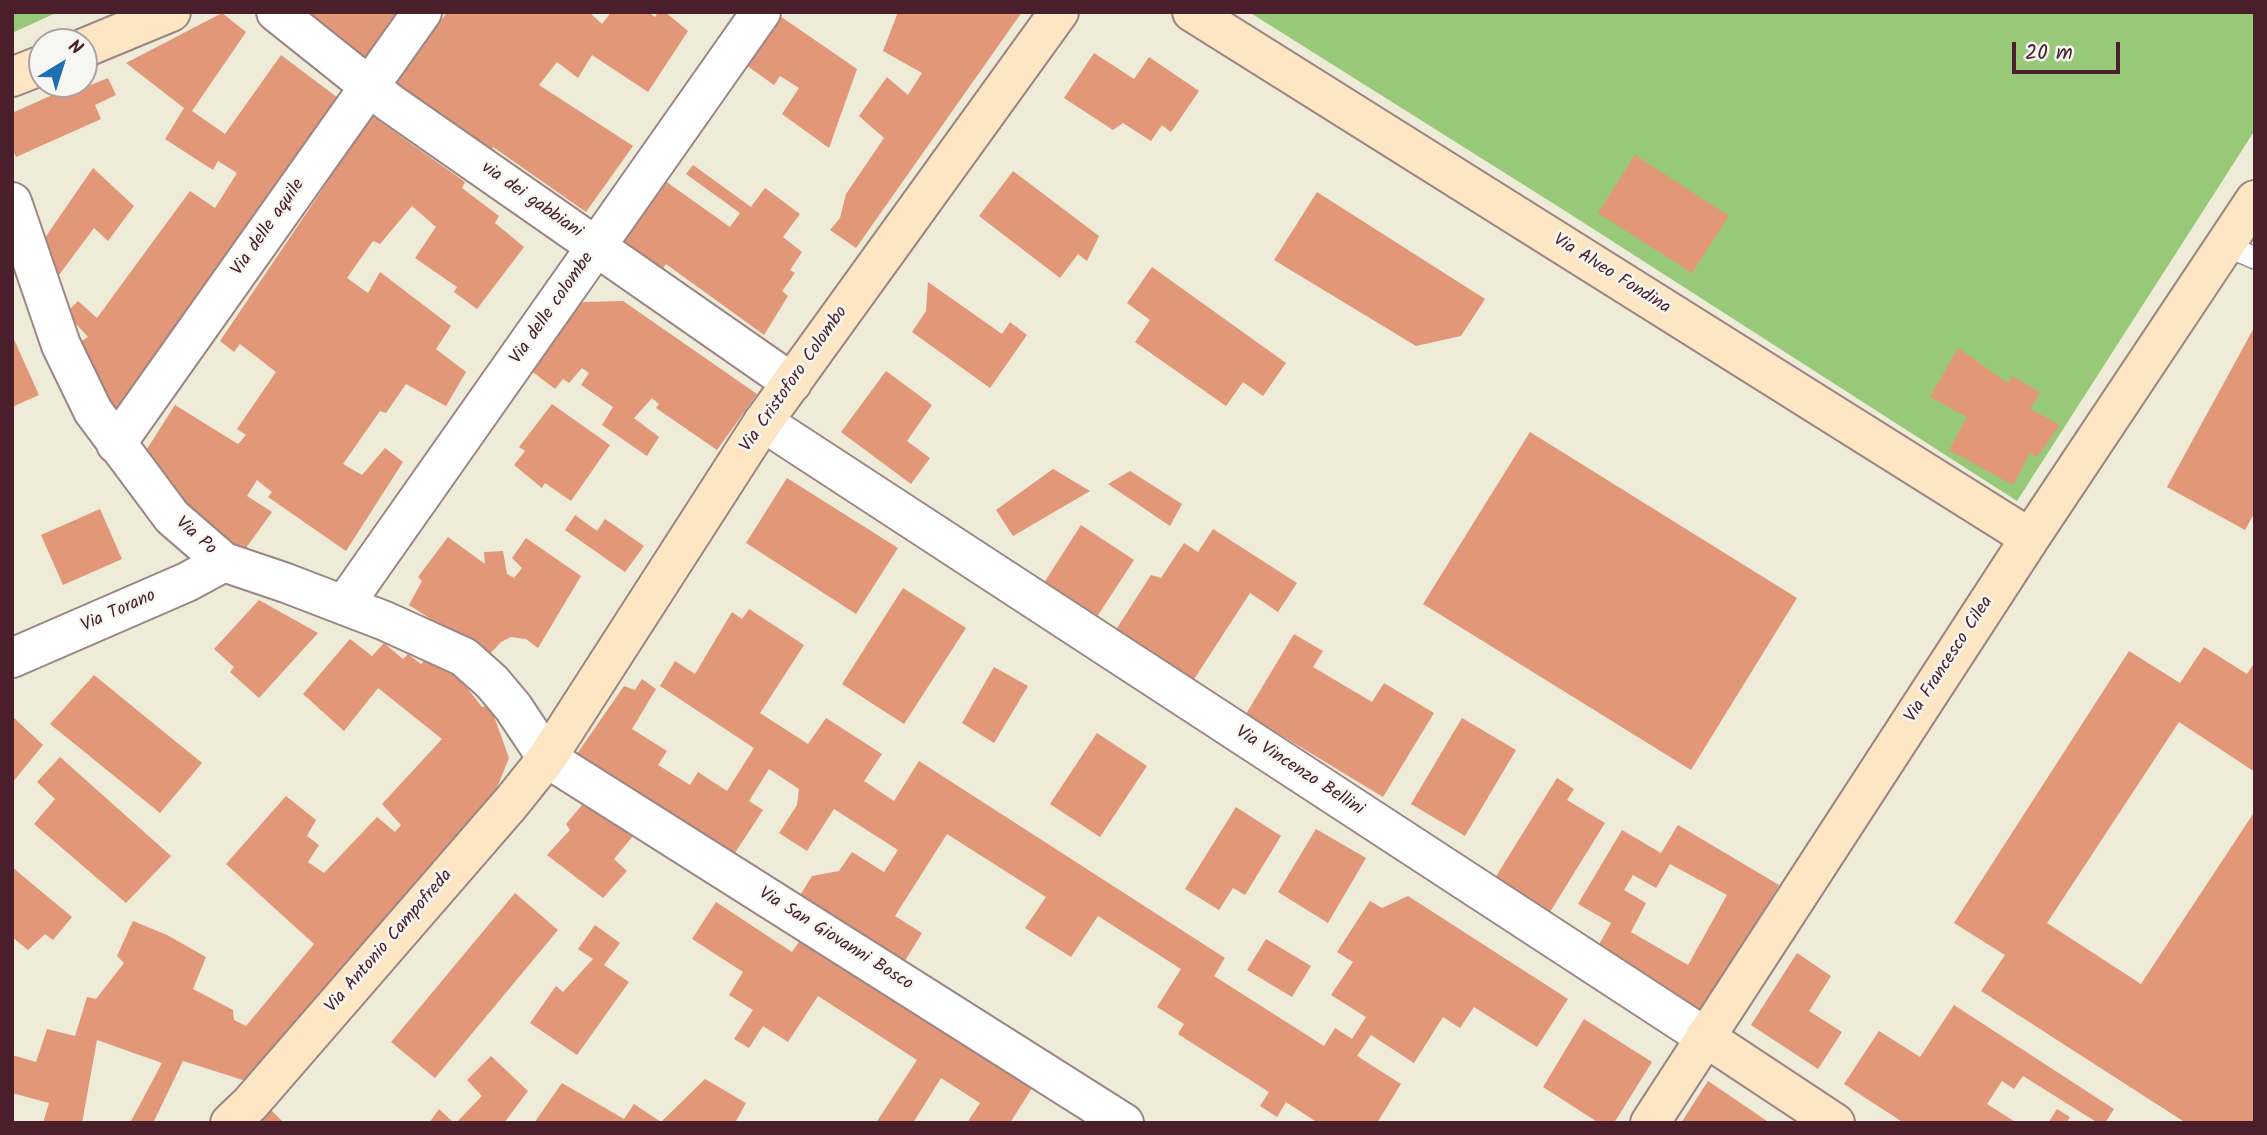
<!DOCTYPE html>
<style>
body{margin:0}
#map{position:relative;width:2267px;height:1135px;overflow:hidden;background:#eeebd8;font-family:Kalam,sans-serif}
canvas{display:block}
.frame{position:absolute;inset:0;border:14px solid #4a1f2b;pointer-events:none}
.north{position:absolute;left:28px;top:28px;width:70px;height:70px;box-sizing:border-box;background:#f6f6f2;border:2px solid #b1a0a2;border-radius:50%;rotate:38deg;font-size:19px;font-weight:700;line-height:28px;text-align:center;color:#4a1f2b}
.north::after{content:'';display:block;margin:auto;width:24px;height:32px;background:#1f6fb2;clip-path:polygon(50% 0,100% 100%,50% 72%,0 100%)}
.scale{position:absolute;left:2012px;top:42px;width:108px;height:32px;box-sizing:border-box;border:4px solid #4a1f2b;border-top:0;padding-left:9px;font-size:21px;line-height:24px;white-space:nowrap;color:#4a1f2b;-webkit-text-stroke:5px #f6f6f2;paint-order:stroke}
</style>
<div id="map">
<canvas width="2267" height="1135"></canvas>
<div class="frame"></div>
<div class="north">N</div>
<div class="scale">20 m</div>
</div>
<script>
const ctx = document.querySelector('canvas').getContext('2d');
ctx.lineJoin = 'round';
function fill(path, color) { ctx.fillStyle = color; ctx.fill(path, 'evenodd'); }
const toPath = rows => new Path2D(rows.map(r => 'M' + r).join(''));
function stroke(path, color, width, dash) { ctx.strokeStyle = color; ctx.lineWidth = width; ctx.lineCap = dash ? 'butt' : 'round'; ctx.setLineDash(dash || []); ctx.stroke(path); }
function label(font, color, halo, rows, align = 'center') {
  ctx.font = font + ' Kalam,sans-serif'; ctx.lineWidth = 5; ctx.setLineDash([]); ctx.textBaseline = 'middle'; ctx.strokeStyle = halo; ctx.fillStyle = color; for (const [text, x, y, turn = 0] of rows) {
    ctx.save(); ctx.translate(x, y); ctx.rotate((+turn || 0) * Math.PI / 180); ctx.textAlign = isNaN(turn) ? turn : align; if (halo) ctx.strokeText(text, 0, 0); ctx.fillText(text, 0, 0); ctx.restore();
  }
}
const green = toPath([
 [12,12,58,12,12,33],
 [1249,12,2255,12,2255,130,2017,501,1570,214]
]);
const building = toPath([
 [300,12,407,12,365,70],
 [447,12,589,12,602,24,611,12,648,12,655,17,658,12,665,12,688,31,648,92,592,55,578,78,557,62,539,85,633,146,586,212,493,147,486,158,393,89],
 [898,12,1022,12,856,248,830,230,840,218,846,194,884,138,859,116,887,77,908,95,922,73,883,51],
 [222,13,246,32,192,111,225,134,281,55,346,104,118,428,80,342,88,337,66,313,78,301,97,318,190,191,215,208,237,173,218,161,213,170,165,139,184,108,126,63],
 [777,14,857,69,829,148,782,114,799,88,780,76,774,85,739,60],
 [1094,53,1134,79,1149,57,1199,91,1171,132,1162,125,1151,141,1123,123,1113,130,1064,98],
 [108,78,116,95,95,105,101,119,16,157,12,148,12,113,77,84,81,89],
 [372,116,465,182,462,188,499,216,495,223,524,247,477,309,454,292,457,287,415,258,436,227,412,206,380,244,373,241,347,278,368,293,380,272,451,326,436,349,466,372,446,406,406,384,386,413,380,411,343,464,362,475,385,448,403,462,346,551,268,497,272,492,257,480,247,496,272,512,243,552,215,540,140,460,175,405,238,444,246,435,237,429,276,372,240,344,234,352,220,341],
 [1635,155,1729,216,1692,273,1598,213],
 [693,165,751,207,765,188,800,214,783,237,802,252,790,270,795,273,782,291,788,296,764,335,666,264,662,270,623,240,661,178,730,227,740,213,686,174],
 [93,168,134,206,108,241,94,228,53,283,40,245],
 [1013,171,1099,236,1087,261,1078,254,1060,278,979,216],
 [1317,192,1485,299,1461,336,1416,346,1274,260],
 [1152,267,1286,363,1263,396,1243,382,1226,406,1135,342,1150,320,1127,303],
 [928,282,1002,334,1010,322,1027,335,990,388,912,332,926,311],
 [623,301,757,394,717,450,656,408,659,404,652,398,634,418,659,437,647,456,602,425,613,407,581,385,589,373,582,368,569,383,563,379,555,389,521,363,560,309,584,302],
 [2255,326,2255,512,2245,530,2167,487],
 [12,335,39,395,12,407],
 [1958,348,2008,383,2012,376,2040,392,2030,409,2060,425,2037,457,2030,453,2013,485,1949,450,1967,417,1930,397],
 [886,371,932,405,907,441,930,458,911,484,841,432],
 [552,404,610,445,571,501,545,483,542,488,514,465,525,451,519,447],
 [1530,432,1797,598,1691,770,1423,604],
 [1053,469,1090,491,1013,536,996,510],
 [1130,471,1182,504,1170,526,1108,484],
 [787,478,898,548,856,614,746,543],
 [100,509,122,559,63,585,41,535],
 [575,515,597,531,605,519,644,546,625,572,565,530],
 [1081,525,1134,560,1087,632,1035,597],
 [1213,529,1297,583,1278,612,1250,593,1187,690,1110,639,1151,575,1161,578,1184,543,1198,552],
 [448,537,485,564,484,552,503,551,507,574,514,578,522,568,512,558,526,538,581,576,538,648,526,639,511,637,501,642,488,656,409,605,422,581,418,577],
 [903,588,966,628,904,724,842,684],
 [259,600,318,633,259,698,230,672,234,667,214,649],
 [749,609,804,645,760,713,808,744,826,718,882,754,864,781,894,801,919,761,1225,958,1214,976,1324,1046,1335,1028,1352,1039,1366,1017,1331,995,1353,962,1337,952,1370,901,1382,908,1408,896,1568,999,1537,1047,1474,1007,1460,1028,1443,1017,1414,1063,1371,1035,1357,1056,1401,1084,1377,1123,1314,1123,1315,1121,1286,1102,1277,1117,1260,1106,1269,1092,1178,1034,1184,1024,1157,1007,1181,969,1098,916,1071,957,1025,928,1046,897,947,834,895,916,922,933,900,969,796,902,812,876,839,871,852,852,884,872,898,850,834,809,807,851,779,833,797,805,799,789,769,769,749,801,763,810,731,859,574,758,624,686,635,690,642,679,656,689,632,729,667,751,658,765,690,785,698,772,727,791,754,748,660,686,675,661,695,674,732,612,742,619],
 [1294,634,1323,651,1313,667,1372,702,1384,683,1434,713,1383,797,1246,714],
 [350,639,372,656,384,643,403,659,408,654,421,664,433,652,470,686,468,689,482,707,490,705,509,758,492,800,246,1081,183,1061,153,1123,130,1123,162,1063,97,1040,82,1123,43,1123,49,1103,12,1093,12,1055,36,1062,47,1029,75,1036,87,997,96,999,124,963,117,956,133,921,167,935,206,957,193,989,233,1010,234,1020,246,1026,314,944,226,864,286,796,316,820,307,836,319,845,308,862,324,873,377,817,395,832,401,825,382,804,442,739,378,688,344,731,303,694],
 [2204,647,2247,674,2255,662,2255,772,2179,722,2047,923,2141,984,2255,811,2255,1123,2186,1123,1981,991,2005,955,1954,923,2129,651,2180,683],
 [994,667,1028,686,994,743,962,723],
 [94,675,202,763,160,813,50,724],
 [12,716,43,745,12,783],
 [1462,718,1516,750,1465,836,1411,804],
 [1097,733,1147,766,1100,837,1050,804],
 [60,757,171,856,126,903,34,824,55,799,37,782],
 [1557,778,1574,789,1567,800,1605,823,1550,912,1495,878],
 [582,805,633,836,614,859,627,871,603,898,547,855,570,830,566,824],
 [1236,807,1281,836,1245,895,1233,888,1219,910,1185,889],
 [1678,825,1779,885,1700,1018,1593,955,1611,923,1578,904,1622,830,1661,853],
 [1670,864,1727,895,1688,965,1631,932,1646,903,1624,890,1633,875,1656,888],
 [1316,829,1366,858,1328,923,1278,892],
 [12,867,72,917,53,940,45,934,28,950,12,937],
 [515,893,558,930,435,1078,391,1042],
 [716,902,792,952,801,939,1032,1088,1010,1123,967,1123,980,1103,941,1078,913,1123,876,1123,917,1060,818,996,788,1042,763,1026,749,1048,734,1039,753,1010,729,995,743,972,692,939],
 [595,925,620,943,604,965,629,982,577,1055,530,1023,556,986,563,992,593,959,578,949],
 [1266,939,1311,966,1292,997,1247,970],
 [1797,953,1831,976,1809,1011,1842,1032,1818,1069,1751,1025],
 [1954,1005,2114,1109,2105,1123,2098,1123,2023,1076,2014,1089,2002,1081,1987,1104,2017,1123,1904,1123,1844,1084,1879,1031,1920,1057],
 [1584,1019,1652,1062,1614,1123,1599,1123,1543,1087],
 [491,1056,528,1091,504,1123,456,1123,482,1096,467,1080],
 [705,1079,746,1103,735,1123,534,1123,562,1083,624,1119,634,1104,661,1122],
 [1708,1081,1770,1123,1681,1123],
 [268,1107,284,1123,255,1123],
 [439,1109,454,1123,429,1123],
 [2057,1109,2070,1117,2066,1123,2048,1123]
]);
const lane = toPath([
 [2225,245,2255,258]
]);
const street = toPath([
 [276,12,390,103,792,383],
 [12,202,61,345,93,411,172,517,224,562,286,583,385,621,464,657,492,682,513,707,547,758,1124,1123],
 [763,422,1705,1037],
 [116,444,422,12],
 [344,605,761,12],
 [12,658,187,582,224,562]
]);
const secondary = toPath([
 [1192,12,2030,538],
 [84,48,171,12],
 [12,77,42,65],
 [1705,1037,1835,1123],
 [230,1123,250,1104,511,803,547,758,763,422,1059,12],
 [1650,1123,2030,538,2255,200]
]);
const streetNames = [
 ["via dei gabbiani",531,201,35],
 ["Via delle aquile",269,228,-55],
 ["Via Alveo Fondina",1611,275,32],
 ["Via delle colombe",553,309,-55],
 ["Via Cristoforo Colombo",795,380,-55],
 ["Via Po",195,537,41],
 ["Via Torano",119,612,-24],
 ["Via Francesco Cilea",1950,660,-57],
 ["Via Vincenzo Bellini",1299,772,33],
 ["Via San Giovanni Bosco",835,940,32],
 ["Via Antonio Campofreda",390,942,-49]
];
fill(green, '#98c979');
fill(building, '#e19778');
stroke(lane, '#9c8582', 24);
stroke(street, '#9c8582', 42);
stroke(secondary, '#9c8582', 42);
stroke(lane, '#fff', 21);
stroke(street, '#fff', 38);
stroke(secondary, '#fce6c4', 38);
label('18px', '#4a1f2b', '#f6f6f2', streetNames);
</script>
